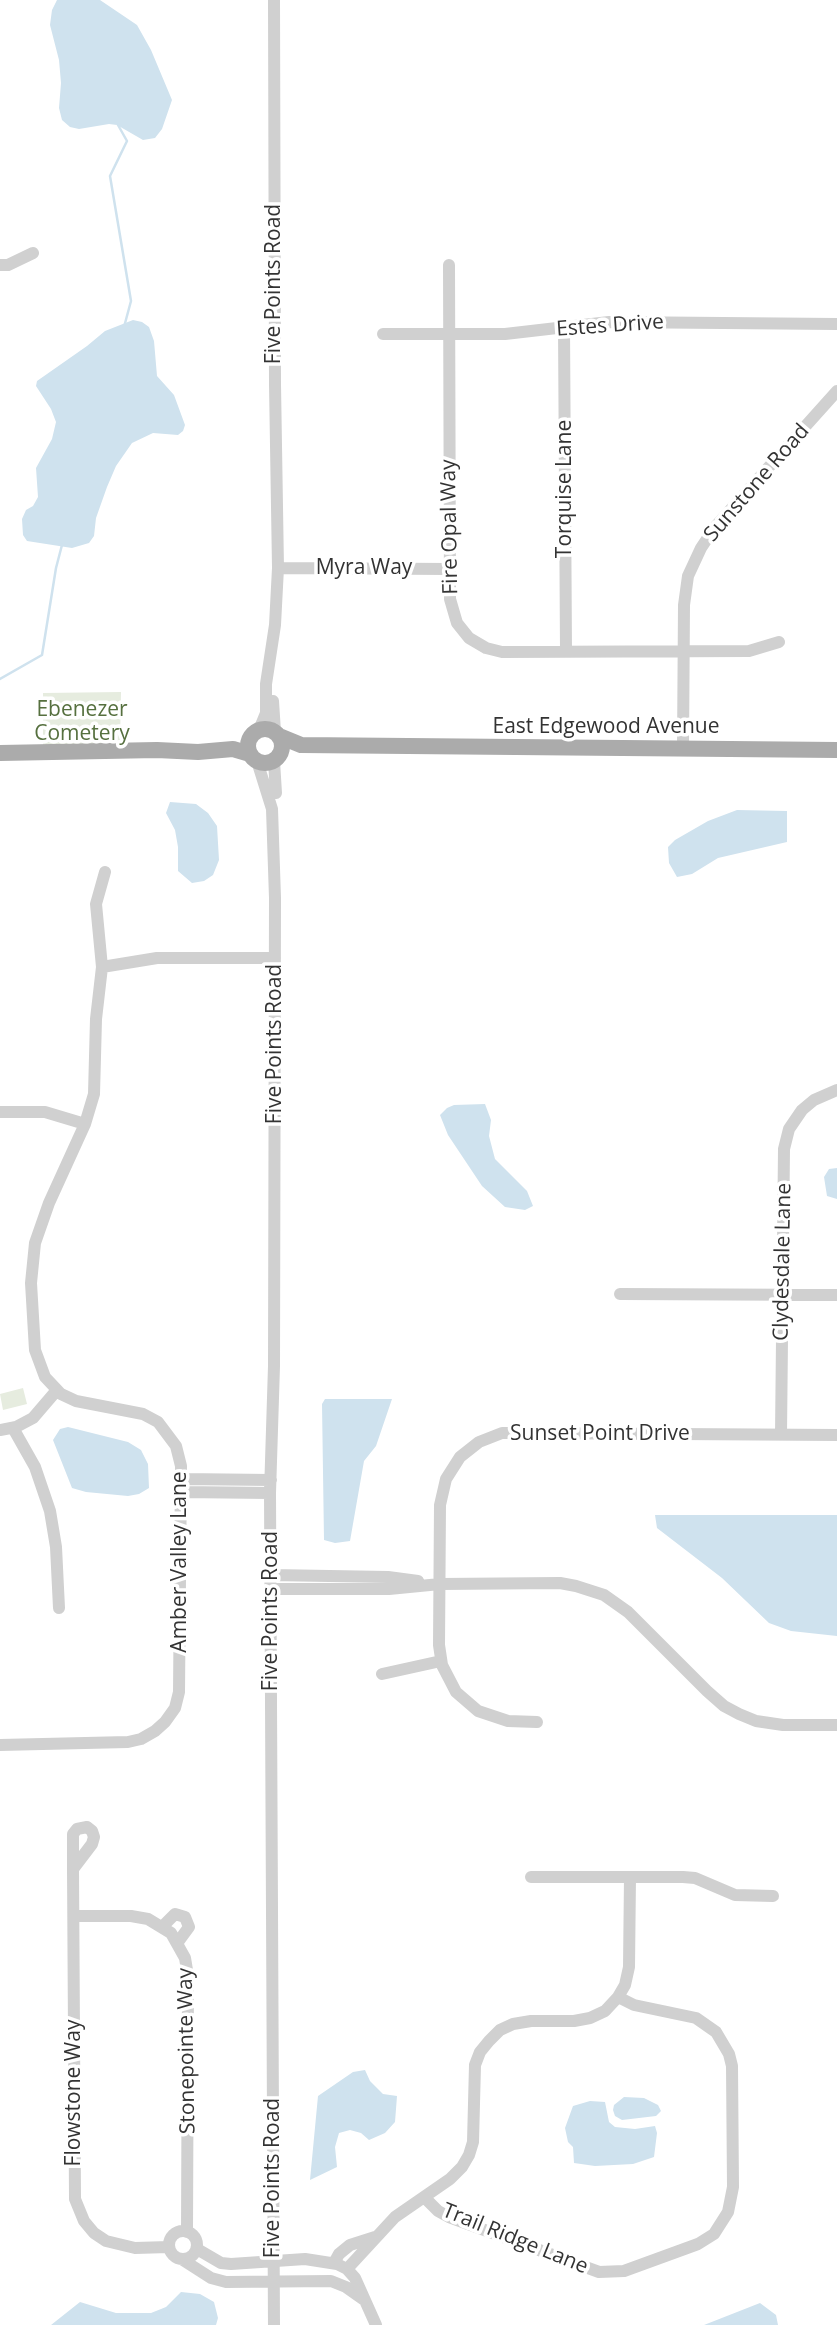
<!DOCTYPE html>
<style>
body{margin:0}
canvas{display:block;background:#fff}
</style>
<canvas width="837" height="2325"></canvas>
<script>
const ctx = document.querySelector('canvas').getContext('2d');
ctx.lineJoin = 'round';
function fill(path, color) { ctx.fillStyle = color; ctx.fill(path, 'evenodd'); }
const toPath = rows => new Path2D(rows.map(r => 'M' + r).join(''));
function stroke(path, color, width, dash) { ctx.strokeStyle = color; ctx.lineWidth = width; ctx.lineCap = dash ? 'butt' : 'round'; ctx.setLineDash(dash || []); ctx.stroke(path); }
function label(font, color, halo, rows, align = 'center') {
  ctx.font = font + ' "Open Sans",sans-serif'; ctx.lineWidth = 7; ctx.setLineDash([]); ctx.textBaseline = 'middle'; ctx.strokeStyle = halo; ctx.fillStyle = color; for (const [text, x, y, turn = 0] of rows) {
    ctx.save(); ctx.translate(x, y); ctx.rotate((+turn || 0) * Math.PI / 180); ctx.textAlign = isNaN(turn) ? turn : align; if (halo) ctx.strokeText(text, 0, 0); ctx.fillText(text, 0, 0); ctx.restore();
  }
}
const green = toPath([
 [121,692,120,743,43,752,43,693],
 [23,1388,27,1404,3,1410,0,1394]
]);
const water = toPath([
 [57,0,100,0,137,25,151,50,172,100,162,129,155,138,143,140,117,125,109,124,79,129,70,127,62,120,59,108,61,83,59,60,50,25,52,10],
 [133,320,142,322,149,327,154,341,157,376,174,395,185,425,183,431,178,435,153,433,132,443,116,466,107,487,96,518,94,536,89,543,72,548,27,541,23,535,22,519,26,510,33,506,38,497,36,468,52,439,56,422,51,409,36,386,37,381,87,346,105,331],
 [170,802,196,804,208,813,217,826,219,860,213,875,204,881,192,883,178,871,178,847,175,830,166,813],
 [737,810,787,811,787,842,718,858,692,874,677,877,669,863,668,847,675,840,708,821],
 [485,1104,491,1120,489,1136,495,1159,527,1191,533,1206,525,1210,505,1207,482,1186,448,1135,440,1115,447,1108,454,1105],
 [837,1168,837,1199,827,1196,824,1177,829,1169],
 [325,1399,392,1399,376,1446,364,1461,350,1541,335,1543,324,1540,322,1404],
 [68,1427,128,1442,141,1450,148,1464,149,1488,139,1494,128,1496,86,1492,72,1488,53,1440,60,1429],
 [655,1515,837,1515,837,1636,791,1631,769,1623,722,1578,657,1528],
 [365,2070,370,2081,383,2094,397,2096,395,2122,385,2133,369,2140,361,2133,350,2130,339,2133,335,2147,337,2167,310,2180,318,2096,353,2072],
 [624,2097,644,2098,658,2105,661,2111,656,2116,622,2120,615,2116,613,2110,614,2105],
 [590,2101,605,2102,609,2122,615,2127,635,2129,655,2126,657,2133,654,2157,633,2164,595,2166,574,2163,573,2147,568,2142,565,2128,573,2106],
 [181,2292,200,2294,214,2302,218,2318,216,2325,51,2325,80,2302,116,2313,151,2313,166,2307],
 [760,2303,776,2315,778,2325,704,2325]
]);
const stream = toPath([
 [118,125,127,141,110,176,131,301,124,327],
 [0,679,42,655,56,568,62,545]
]);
const minor = toPath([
 [0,265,8,265,33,253],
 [449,265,450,599,457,623,469,638,486,648,502,652,749,651,779,642],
 [564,327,566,651],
 [383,334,505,334,609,322,837,324],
 [278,568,449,569],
 [273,701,275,732],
 [259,730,266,713,266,684,275,625,278,568,275,384,274,0],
 [683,748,684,605,688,576,701,548,715,527,837,391],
 [257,761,272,809,275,898,274,1366,270,1493,274,2325],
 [274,761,276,793],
 [102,967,157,958,275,958],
 [0,1112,45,1112,85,1124],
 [620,1294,837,1295],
 [13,1428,35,1467,50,1511,56,1547,59,1608],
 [0,1430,16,1427,33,1418,57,1390],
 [781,1434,784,1149,789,1129,802,1110,814,1100,837,1090],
 [181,1479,271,1480],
 [181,1492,270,1493],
 [271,1575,388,1577,418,1581],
 [271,1589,389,1589,440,1584,560,1583,576,1586,604,1595,628,1612,707,1691,724,1706,739,1714,756,1721,783,1725,837,1725],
 [382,1674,441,1661],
 [537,1722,508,1721,478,1711,456,1692,442,1665,439,1645,440,1505,446,1479,460,1457,479,1442,502,1433,514,1433,837,1435],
 [0,1745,128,1742,141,1739,155,1731,165,1722,175,1708,179,1692,181,1466,176,1446,158,1422,143,1414,76,1401,61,1394,45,1377,35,1350,31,1283,35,1243,49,1203,85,1124,94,1094,96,1019,102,967,96,904,105,872],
 [73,1869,73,1834,77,1829,87,1827,92,1831,94,1837,92,1844,73,1869,75,2199,84,2221,94,2233,106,2241,135,2248,169,2247],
 [531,1877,683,1877,695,1878,735,1895,773,1896],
 [74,1916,131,1916,148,1919,171,1933,185,1958,188,1976,187,2232],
 [163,1926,175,1914,185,1917,189,1927,178,1942],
 [424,2197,438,2211,449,2217,599,2272,624,2271,698,2244,714,2234,728,2212,733,2187,732,2066,729,2054,716,2032,696,2018,634,2005,618,1997],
 '169 2245a14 14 0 1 1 28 0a14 14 0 1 1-28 0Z',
 [197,2249,221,2263,231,2264,305,2259,337,2264,347,2269,355,2278,376,2325],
 [183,2260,211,2278,226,2282,331,2281,346,2287,363,2299],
 [334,2263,339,2254,350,2245,375,2237],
 [347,2269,395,2217,450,2179,462,2167,469,2155,473,2142,475,2065,480,2052,489,2041,500,2030,513,2024,531,2021,574,2021,590,2018,605,2011,618,1997,625,1985,629,1967,630,1877]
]);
const major = toPath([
 '248 746a17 17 0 1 1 34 0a17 17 0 1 1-34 0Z',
 [279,736,301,745,837,750],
 [0,753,157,750,198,752,233,749,250,754]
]);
const streetNames = [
 ["Five Points Road",274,284,-90],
 ["Estes Drive",610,326,-4],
 ["Sunstone Road",757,483,-49],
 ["Torquise Lane",565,489,-90],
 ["Fire Opal Way",450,527,-91],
 ["Myra Way",364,568],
 ["East Edgewood Avenue",606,727],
 ["Five Points Road",275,1044,-90],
 ["Clydesdale Lane",783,1262,-89],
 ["Sunset Point Drive",600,1434],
 ["Amber Valley Lane",180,1562,-90],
 ["Five Points Road",271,1611,-90],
 ["Stonepointe Way",187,2051,-91],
 ["Flowstone Way",74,2093,-90],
 ["Five Points Road",273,2178,-90],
 ["Trail Ridge Lane",515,2239,22]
];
const parkNames = [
 ["Ebenezer",82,710],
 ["Cometery",82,734]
];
fill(green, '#e6ecdf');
fill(water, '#cfe2ee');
stroke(stream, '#cfe2ee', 2.5);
stroke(minor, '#d0d0d0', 12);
stroke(major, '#ababab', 16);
label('21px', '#333', '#fff', streetNames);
label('21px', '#56703f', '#fff', parkNames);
</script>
